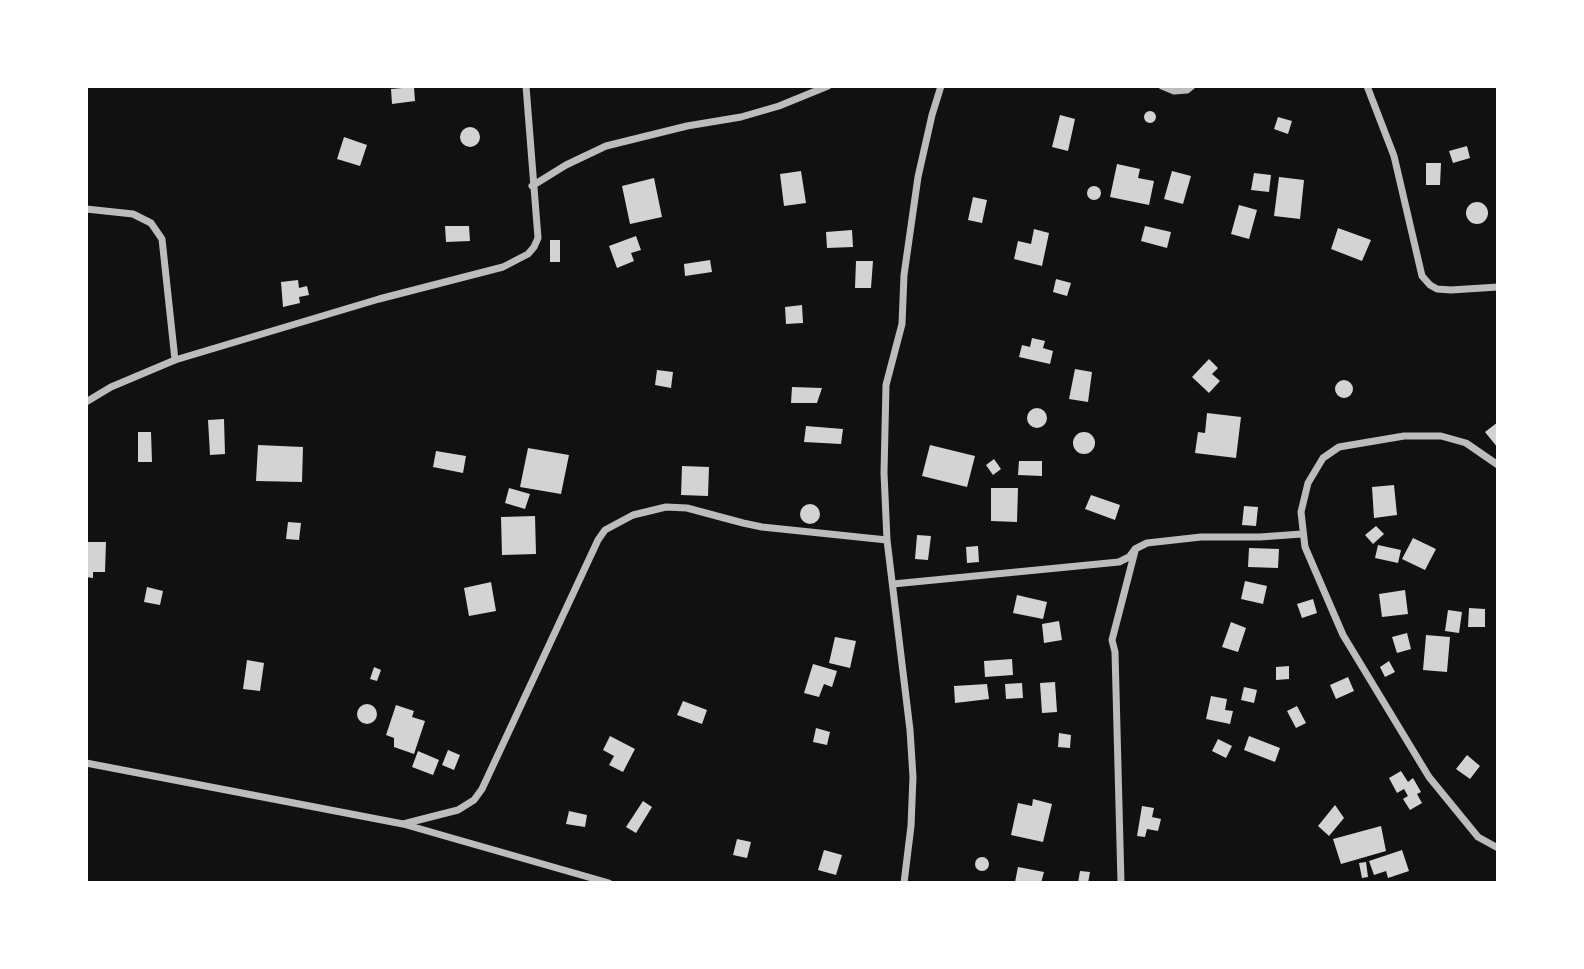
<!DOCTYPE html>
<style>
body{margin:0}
#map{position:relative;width:1584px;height:969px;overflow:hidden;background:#111;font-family:Signika,sans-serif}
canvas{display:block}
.frame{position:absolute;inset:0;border:88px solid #fff;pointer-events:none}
</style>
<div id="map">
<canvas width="1584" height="969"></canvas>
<div class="frame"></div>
</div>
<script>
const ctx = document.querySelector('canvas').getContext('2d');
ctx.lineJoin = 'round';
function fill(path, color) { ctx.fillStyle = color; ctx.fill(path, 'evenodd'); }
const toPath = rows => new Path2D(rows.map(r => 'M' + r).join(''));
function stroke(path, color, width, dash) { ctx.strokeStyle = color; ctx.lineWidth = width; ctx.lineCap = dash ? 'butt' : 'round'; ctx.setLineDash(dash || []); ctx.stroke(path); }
const building = toPath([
 [414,87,415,101,392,104,391,89],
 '1144 117a6 6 0 1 1 12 0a6 6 0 1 1-12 0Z',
 [1060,115,1075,119,1068,151,1052,147],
 [1278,117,1292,121,1288,134,1274,129],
 '460 137a10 10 0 1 1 20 0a10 10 0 1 1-20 0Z',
 [344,137,367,145,360,166,337,159],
 [1467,146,1470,158,1453,163,1449,151],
 [1426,163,1441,163,1440,185,1426,185],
 [1117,164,1140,169,1138,178,1154,181,1149,205,1110,197],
 [801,171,806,203,784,206,780,174],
 [1172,171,1191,176,1183,204,1164,199],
 [1254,173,1271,175,1269,192,1251,190],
 [1279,177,1304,180,1300,219,1274,216],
 [654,178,662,217,630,224,622,186],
 '1087 193a7 7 0 1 1 14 0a7 7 0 1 1-14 0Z',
 [973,197,987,200,982,223,968,220],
 '1466 213a11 11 0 1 1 22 0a11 11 0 1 1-22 0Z',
 [1239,205,1257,210,1249,239,1231,234],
 [445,226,469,226,470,241,446,242],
 [1145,226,1171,232,1167,248,1141,241],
 [1338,228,1371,240,1362,261,1331,249],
 [1034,229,1049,233,1042,266,1014,259,1018,241,1031,244],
 [852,230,853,247,827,248,826,232],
 [636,236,641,250,631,253,634,261,617,268,609,246],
 [550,240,560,240,560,262,550,262],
 [710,260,712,272,685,276,684,264],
 [856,261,873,261,871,288,855,288],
 [1056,279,1071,283,1067,296,1053,292],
 [298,280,299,288,307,286,309,295,299,297,300,303,283,307,281,282],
 [802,305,803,323,786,324,785,307],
 [1032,338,1045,341,1043,348,1053,351,1050,364,1019,357,1022,345,1030,347],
 [1209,359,1218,368,1212,374,1220,381,1209,393,1192,377],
 [1075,369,1092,372,1088,402,1069,399],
 [657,370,673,372,671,388,655,385],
 '1335 389a9 9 0 1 1 18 0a9 9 0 1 1-18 0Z',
 [792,387,822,388,817,403,791,403],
 '1027 418a10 10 0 1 1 20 0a10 10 0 1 1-20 0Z',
 [1207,413,1241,417,1236,458,1195,453,1198,432,1205,433],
 [224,419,225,454,210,455,208,420],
 [1498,422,1498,448,1485,432],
 [806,426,843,429,841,444,804,442],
 [138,432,151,432,152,462,138,462],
 '1073 443a11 11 0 1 1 22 0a11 11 0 1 1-22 0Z',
 [258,445,303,447,302,482,256,481],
 [930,445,975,456,967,487,922,476],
 [528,448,569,455,561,494,520,487],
 [436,451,466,456,463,473,433,467],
 [994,459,1001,469,993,475,986,465],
 [1019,461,1042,461,1042,476,1018,475],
 [682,466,709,467,708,496,681,495],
 [1394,485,1397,515,1374,518,1372,487],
 [509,488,530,494,525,509,505,503],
 [991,488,1018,488,1017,522,991,521],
 [1091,495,1120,505,1115,520,1085,509],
 '800 514a10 10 0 1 1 20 0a10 10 0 1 1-20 0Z',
 [1244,506,1258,507,1256,526,1242,525],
 [535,516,536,554,502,555,501,517],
 [288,522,301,523,299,540,286,539],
 [1376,526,1384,534,1373,544,1365,535],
 [917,535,931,536,928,560,915,559],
 [1413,538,1436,549,1425,570,1402,559],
 [86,542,106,542,105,572,93,572,93,578,86,577],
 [1378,545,1401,550,1398,563,1375,558],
 [978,546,979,562,967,563,966,547],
 [1249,548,1279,549,1278,568,1248,567],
 [1245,581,1267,586,1263,604,1241,599],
 [491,582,496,611,469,616,464,588],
 [147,587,163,591,160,605,144,602],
 [1405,590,1408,614,1382,617,1379,594],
 [1017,595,1047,602,1043,619,1013,613],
 [1313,599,1317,613,1302,618,1297,604],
 [1469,608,1485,609,1485,627,1468,627],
 [1448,610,1462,612,1459,633,1445,631],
 [1059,621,1062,640,1044,643,1042,624],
 [1231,622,1246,628,1238,652,1222,647],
 [1407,633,1411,649,1397,653,1392,637],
 [1426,635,1450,637,1447,672,1423,670],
 [835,637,856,641,850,668,829,663],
 [1012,659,1013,675,985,677,984,661],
 [247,660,264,663,260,691,243,689],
 [1389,661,1395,672,1385,677,1380,667],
 [813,664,837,671,832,687,824,684,819,697,804,693],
 [1289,666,1289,679,1276,680,1276,667],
 [374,667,381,670,377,681,370,679],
 [1348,677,1354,691,1336,699,1330,685],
 [1055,682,1057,712,1042,713,1040,683],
 [1022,683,1023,698,1006,699,1005,684],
 [987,684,989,699,955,703,954,686],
 [1244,687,1257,690,1254,703,1241,700],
 [1211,696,1227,699,1225,710,1233,711,1230,724,1206,719],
 [683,701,707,710,702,724,677,715],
 '357 714a10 10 0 1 1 20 0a10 10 0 1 1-20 0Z',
 [396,705,414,711,412,717,425,721,414,754,394,747,394,738,386,735],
 [1297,706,1306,723,1296,728,1287,711],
 [816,728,830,732,827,745,813,742],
 [1059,733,1071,735,1070,748,1058,747],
 [610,736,635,749,623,772,609,765,614,756,603,750],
 [1249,736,1280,748,1275,762,1244,750],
 [1218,739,1232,746,1226,758,1212,751],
 [448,750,460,755,454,770,442,765],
 [418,751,439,760,433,775,412,767],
 [1467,755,1480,766,1470,779,1456,769],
 [1401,771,1408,782,1413,778,1421,792,1417,794,1422,803,1410,810,1403,799,1408,796,1404,789,1397,793,1389,778],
 [1033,799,1052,804,1043,842,1011,835,1018,803,1032,806],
 [643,801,652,807,636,833,626,827],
 [1335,805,1344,818,1329,836,1318,826],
 [1142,806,1154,808,1152,817,1161,819,1158,831,1147,829,1145,837,1137,836],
 [569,811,587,815,585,827,566,824],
 [1381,826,1386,851,1341,864,1333,839],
 [737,839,751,842,747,858,733,855],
 [824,850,842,855,836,875,818,870],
 [1402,850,1409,871,1388,878,1386,871,1374,875,1369,861],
 '975 864a7 7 0 1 1 14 0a7 7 0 1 1-14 0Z',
 [1366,862,1368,877,1362,878,1359,863],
 [1018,867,1044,872,1041,883,1015,882],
 [1080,871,1090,872,1088,883,1078,883]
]);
const minor = toPath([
 [1162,86,1174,91,1187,90,1192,86],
 [1367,86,1394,156,1422,276,1430,285,1437,289,1451,290,1498,287],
 [532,186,566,165,606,146,687,126,741,117,779,106,828,86],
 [86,209,133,214,151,223,162,239,175,360],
 [86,402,111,387,175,360,379,299,503,267,528,254,534,247,538,238,526,86],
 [1498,465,1466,443,1441,436,1404,436,1339,447,1323,458,1308,483,1301,512,1305,547,1343,635,1429,777,1478,837,1498,848],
 [893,584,1119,562,1129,557,1135,549,1147,543,1201,537,1260,537,1302,534],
 [86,763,403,824],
 [609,883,403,824,458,810,474,800,482,789,598,540,605,530,633,515,666,507,687,508,743,523,762,527,887,540],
 [904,883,911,826,913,777,910,730,887,540,884,473,886,385,902,324,904,275,918,177,932,115,941,86],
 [1121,883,1115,652,1112,640,1135,551]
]);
fill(building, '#d3d3d3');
stroke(minor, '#bcbcbc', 7);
</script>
